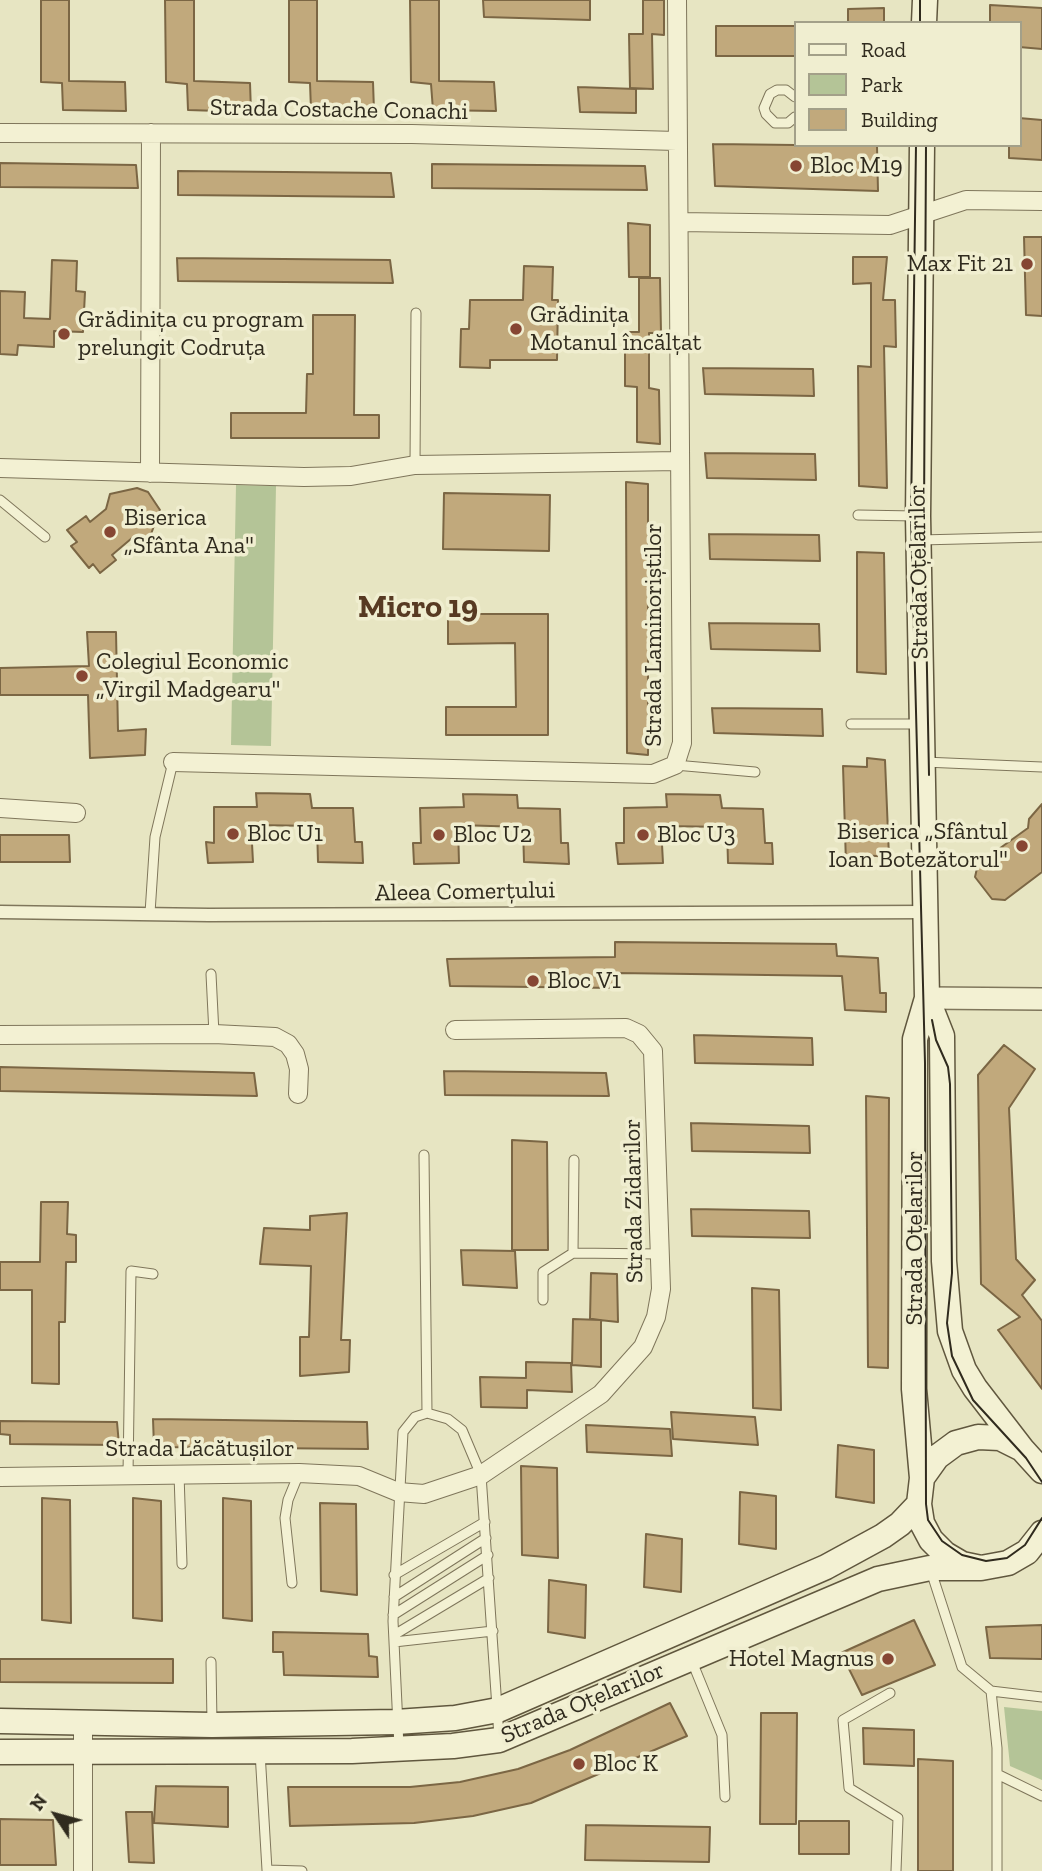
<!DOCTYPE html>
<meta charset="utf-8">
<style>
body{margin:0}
#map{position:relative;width:1042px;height:1871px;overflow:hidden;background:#e7e5c2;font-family:"Zilla Slab",serif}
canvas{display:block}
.legend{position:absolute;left:794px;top:21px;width:228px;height:126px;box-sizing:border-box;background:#f0eed0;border:2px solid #a3a089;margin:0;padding:9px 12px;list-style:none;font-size:21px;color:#302b1e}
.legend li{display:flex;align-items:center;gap:14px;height:35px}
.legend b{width:35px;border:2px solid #a3a089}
.north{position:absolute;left:21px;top:1780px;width:70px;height:70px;-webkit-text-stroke:5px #f0eed0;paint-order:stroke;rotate:306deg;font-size:19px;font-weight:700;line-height:28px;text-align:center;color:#302b1e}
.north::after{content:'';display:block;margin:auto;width:24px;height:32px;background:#302b1e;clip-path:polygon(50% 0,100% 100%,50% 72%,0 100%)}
</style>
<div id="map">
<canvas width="1042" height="1871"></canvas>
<ul class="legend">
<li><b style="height:9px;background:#f3f1d3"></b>Road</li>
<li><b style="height:19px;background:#b4c497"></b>Park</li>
<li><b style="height:19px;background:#c1a97c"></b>Building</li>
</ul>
<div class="north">N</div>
</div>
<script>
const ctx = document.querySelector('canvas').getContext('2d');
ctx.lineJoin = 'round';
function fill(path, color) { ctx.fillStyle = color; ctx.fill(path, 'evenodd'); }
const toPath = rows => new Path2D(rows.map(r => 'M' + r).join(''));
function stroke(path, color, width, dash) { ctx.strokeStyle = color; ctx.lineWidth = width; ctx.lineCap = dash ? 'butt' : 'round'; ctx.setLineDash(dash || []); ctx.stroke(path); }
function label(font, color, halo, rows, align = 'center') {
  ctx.font = font + ' "Zilla Slab",serif'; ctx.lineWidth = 7; ctx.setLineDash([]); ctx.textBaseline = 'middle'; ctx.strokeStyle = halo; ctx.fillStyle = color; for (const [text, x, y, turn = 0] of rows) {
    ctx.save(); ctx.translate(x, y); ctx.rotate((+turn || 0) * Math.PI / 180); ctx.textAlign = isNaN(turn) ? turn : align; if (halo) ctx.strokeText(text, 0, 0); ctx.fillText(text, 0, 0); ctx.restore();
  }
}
const green = toPath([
 [236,485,276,486,271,746,231,745],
 [1004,1707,1042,1711,1042,1780,1010,1766]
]);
const building = toPath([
 [41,0,69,0,69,81,125,82,126,111,63,110,62,83,41,82,41,0],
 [165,0,194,0,194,81,250,83,251,112,188,110,187,84,166,82,165,0],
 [289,0,317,0,317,81,373,82,374,111,311,110,310,83,289,82,289,0],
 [410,0,439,0,439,81,494,82,496,111,433,110,431,84,411,82,410,0],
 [483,0,590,0,590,20,484,17,483,0],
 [643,0,664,0,664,35,652,34,653,89,630,88,629,34,643,34,643,0],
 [990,5,1042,8,1042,49,1019,47,1019,23,990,23,990,5],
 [884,8,884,23,848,23,848,9,884,8],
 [716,26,795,26,795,56,716,56,716,26],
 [578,87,636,89,636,113,580,112,578,87],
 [1019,118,1042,120,1042,160,1009,158,1009,145,1019,145,1019,118],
 [713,144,877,146,878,191,715,186,713,144],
 [0,163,136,165,138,188,0,187,0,163],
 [432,164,645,166,647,190,432,188,432,164],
 [178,171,391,173,394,197,178,195,178,171],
 [628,223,650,225,650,277,629,277,628,223],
 [1024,237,1042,237,1042,316,1026,315,1024,237],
 [853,257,887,257,883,300,895,300,896,347,884,346,887,488,859,486,858,366,871,367,871,283,853,284,853,257],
 [177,258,390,260,393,283,178,281,177,258],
 [52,260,77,261,76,291,85,292,83,332,54,331,54,347,18,345,17,355,0,354,0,291,25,292,24,318,50,319,52,260],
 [524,266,553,267,552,300,558,300,557,360,490,360,490,368,460,367,461,329,469,329,470,300,523,300,524,266],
 [639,278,660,278,661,333,649,333,649,388,659,390,660,444,637,442,637,387,625,386,625,332,639,332,639,278],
 [313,315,355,315,354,415,379,415,379,438,231,438,231,413,306,413,307,374,313,374,313,315],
 [703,368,813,369,814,396,705,394,703,368],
 [705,453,815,454,816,480,707,478,705,453],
 [626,482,648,484,648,755,627,753,626,482],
 [137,488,148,492,160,510,151,534,146,541,132,538,112,555,116,560,100,573,93,564,89,568,71,546,77,542,67,530,86,516,90,522,106,509,110,494,137,488],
 [444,493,550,495,549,551,443,549,444,493],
 [709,534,819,535,820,561,710,559,709,534],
 [857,552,884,553,886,674,857,672,857,552],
 [448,614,548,614,548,735,446,735,446,707,516,707,515,643,448,644,448,614],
 [709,623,819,624,820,651,711,649,709,623],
 [87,632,116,632,118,731,146,729,145,755,90,758,88,695,0,695,0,668,89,666,87,632],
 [712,708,822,709,823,736,714,733,712,708],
 [867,758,885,760,889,857,863,855,862,865,846,864,843,766,867,767,867,758],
 [256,793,310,794,312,808,353,808,355,842,362,842,363,863,318,862,317,826,251,825,253,862,208,863,206,842,214,843,214,807,257,807,256,793],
 [463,794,517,795,518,808,560,809,561,843,568,843,569,864,524,862,523,827,458,825,459,863,414,864,413,843,421,843,420,808,464,807,463,794],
 [666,794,720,795,722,808,763,809,765,843,772,843,773,864,728,863,727,827,661,826,663,863,618,864,616,843,624,843,624,808,667,807,666,794],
 [1042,804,1042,872,1005,900,992,899,975,877,978,864,1028,828,1029,819,1042,804],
 [0,835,69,835,70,862,0,862,0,835],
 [615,942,836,944,837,956,878,958,880,993,886,993,886,1012,845,1010,842,976,616,973,616,988,450,986,447,959,615,957,615,942],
 [694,1035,812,1038,813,1065,695,1063,694,1035],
 [1004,1045,1035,1069,1009,1108,1016,1259,1035,1280,1022,1295,1042,1321,1042,1389,998,1330,1020,1317,981,1284,978,1075,1004,1045],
 [0,1067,254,1073,257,1096,0,1091,0,1067],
 [444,1071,606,1073,609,1096,445,1095,444,1071],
 [866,1096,889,1098,888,1368,868,1367,866,1096],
 [691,1123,809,1126,810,1153,692,1151,691,1123],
 [512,1140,547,1142,548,1250,512,1250,512,1140],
 [41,1202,68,1202,67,1234,76,1235,76,1262,66,1262,65,1322,59,1322,59,1384,32,1383,32,1290,0,1290,0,1262,40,1262,41,1202],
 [691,1209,809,1211,810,1238,692,1236,691,1209],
 [347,1213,341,1340,350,1340,349,1372,300,1376,300,1337,309,1337,311,1266,260,1264,264,1228,310,1230,310,1216,347,1213],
 [461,1250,515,1251,517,1288,463,1285,461,1250],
 [591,1273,617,1274,618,1322,590,1319,591,1273],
 [752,1288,779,1290,781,1410,753,1408,752,1288],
 [573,1319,601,1320,601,1367,572,1365,573,1319],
 [526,1362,571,1363,572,1392,527,1390,527,1408,481,1407,480,1377,526,1378,526,1362],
 [671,1412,755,1417,758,1445,673,1439,671,1412],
 [153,1419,367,1422,368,1449,154,1447,153,1419],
 [0,1421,117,1422,119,1445,10,1444,10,1435,0,1434,0,1421],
 [586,1425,670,1429,672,1456,587,1452,586,1425],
 [838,1445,874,1450,874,1503,836,1497,838,1445],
 [521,1466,557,1468,558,1558,522,1555,521,1466],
 [740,1492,776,1496,776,1549,739,1544,740,1492],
 [42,1498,70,1500,71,1623,42,1620,42,1498],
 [133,1498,161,1501,162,1621,133,1618,133,1498],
 [223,1498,251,1501,252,1621,223,1618,223,1498],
 [320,1503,356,1504,357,1595,321,1591,320,1503],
 [646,1534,682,1539,681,1592,644,1587,646,1534],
 [549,1580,586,1585,585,1638,548,1632,549,1580],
 [914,1620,935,1665,862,1695,841,1653,914,1620],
 [1042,1625,1042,1659,990,1658,986,1627,1042,1625],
 [273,1632,368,1634,369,1656,377,1657,378,1677,284,1675,283,1652,273,1652,273,1632],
 [0,1659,173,1659,173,1683,0,1682,0,1659],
 [670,1703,687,1736,531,1803,473,1816,414,1823,290,1826,288,1787,410,1787,460,1782,518,1769,570,1750,670,1703],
 [761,1713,797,1713,796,1824,760,1824,761,1713],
 [863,1728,914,1730,914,1766,864,1764,863,1728],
 [918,1759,953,1761,953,1871,918,1871,918,1759],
 [156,1786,228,1787,228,1827,154,1823,156,1786],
 [126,1812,152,1812,154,1863,129,1862,126,1812],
 [0,1819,53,1820,56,1865,0,1865,0,1819],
 [799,1821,849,1821,849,1854,799,1854,799,1821],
 [586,1825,710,1827,709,1862,585,1860,586,1825]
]);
const service = toPath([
 [795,97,786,90,777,90,770,94,764,108,766,114,775,123,788,123,795,117],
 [415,465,416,313],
 [0,500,45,537],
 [858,515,916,516],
 [920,540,1042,537],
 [851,724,920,724],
 [924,762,1042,767],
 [675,765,755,772],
 [150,913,155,837,173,762],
 [211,974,214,1034],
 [424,1155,427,1413],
 [574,1160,573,1253,661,1254],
 [543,1300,543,1272,573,1253],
 [128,1474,131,1271,153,1274],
 [179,1474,182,1564],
 [931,1571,962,1667,991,1691],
 [394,1575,485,1522],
 [292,1583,285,1518,288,1500,299,1473],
 [394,1597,486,1538],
 [393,1615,488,1555],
 [394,1635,489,1578],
 [394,1642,493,1631],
 [691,1659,722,1735,725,1797],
 [211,1662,212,1723],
 [890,1693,843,1720,849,1788,898,1818,896,1871],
 [399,1747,393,1621,403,1432,415,1417,427,1413,448,1419,462,1430,481,1475,499,1737],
 [260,1752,267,1870,302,1871],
 [997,1774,1042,1796],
 [997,1871,997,1748,991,1691,1042,1697]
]);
const pedestrian = toPath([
 [0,912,209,915,927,912]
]);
const minor = toPath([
 [0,133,412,134,677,141],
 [679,222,890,225,966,200,1042,201],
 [0,468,304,477,351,476,415,465,679,461],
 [150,473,151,133],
 [173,762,653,774,675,765,682,743,677,0],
 [0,808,76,813],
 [0,1035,214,1034,275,1037,288,1044,295,1054,299,1069,298,1094],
 [0,1477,299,1473,359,1476,398,1492,424,1494,481,1475,601,1394,643,1347,656,1317,661,1289,653,1051,639,1034,626,1028,455,1030],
 [83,1722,83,1871]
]);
const tertiary = toPath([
 [927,998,1042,999]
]);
const secondary = toPath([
 [924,23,925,0],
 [922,145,918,516,927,998,915,1039,914,1389,922,1478],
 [927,998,942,1036,944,1261,950,1331,964,1370,975,1388,1022,1449],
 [1042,1471,1022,1449,1000,1438,978,1437,956,1443,937,1457,922,1478,919,1504,922,1523,931,1540,945,1554,962,1564,981,1568,1008,1563,1027,1552,1042,1533],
 [0,1721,212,1725,396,1722,455,1718,498,1710,826,1567,883,1536,900,1524,919,1504],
 [0,1752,352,1751,453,1746,499,1740,878,1579,930,1568,981,1568]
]);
const tram = toPath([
 [920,23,920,0],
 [916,145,911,516,925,1063,926,1504,928,1520,942,1541,962,1555,986,1561,1007,1558,1025,1545,1042,1518],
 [926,145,924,516,929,775],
 [932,1020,936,1040,948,1067,950,1084,952,1273,947,1323,952,1356,973,1400,1026,1458,1042,1482]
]);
const markers = [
 [796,166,7,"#864633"],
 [1027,264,7,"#864633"],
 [516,329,7,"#864633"],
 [64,334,7,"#864633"],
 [110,532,7,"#864633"],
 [82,676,7,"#864633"],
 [233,834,7,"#864633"],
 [439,835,7,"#864633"],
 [643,835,7,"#864633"],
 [1022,846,7,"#864633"],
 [533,981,7,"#864633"],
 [888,1659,7,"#864633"],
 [579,1764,7,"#864633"]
];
const streetNames = [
 ["Strada Costache Conachi",339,110,1],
 ["Strada Oțelarilor",919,572,-91],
 ["Strada Laminoriștilor",654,635,-90],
 ["Aleea Comerțului",465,892,-1],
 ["Strada Zidarilor",634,1201,-91],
 ["Strada Oțelarilor",915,1238,-90],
 ["Strada Lăcătușilor",200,1449],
 ["Strada Oțelarilor",583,1703,-23]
];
const poiNames = [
 ["Bloc M19",810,166],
 ["Max Fit 21",1013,264,"right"],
 ["Grădinița",530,315],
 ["Motanul încălțat",530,343],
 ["Grădinița cu program",78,320],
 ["prelungit Codruța",78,348],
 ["Biserica",124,518],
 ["„Sfânta Ana\"",124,546],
 ["Colegiul Economic",96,662],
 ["„Virgil Madgearu\"",96,690],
 ["Biserica „Sfântul",1008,832,"right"],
 ["Ioan Botezătorul\"",1008,860,"right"],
 ["Bloc U1",247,834],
 ["Bloc U2",453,835],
 ["Bloc U3",657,835],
 ["Bloc V1",547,981],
 ["Hotel Magnus",874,1659,"right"],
 ["Bloc K",593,1764]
];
const districtNames = [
 ["Micro 19",418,608]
];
fill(green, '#b4c497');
fill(building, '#c1a97c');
stroke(building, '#7b6644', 2);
stroke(service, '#7f765b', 11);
stroke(pedestrian, '#7f765b', 15);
stroke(minor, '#7f765b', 20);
stroke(tertiary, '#7f765b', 24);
stroke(secondary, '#60573e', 27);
stroke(service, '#f3f1d3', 9);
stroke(pedestrian, '#f3f1d3', 12);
stroke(minor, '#f3f1d3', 18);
stroke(tertiary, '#f3f1d3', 21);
stroke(secondary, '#f3f1d3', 24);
stroke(tram, '#302b1e', 2);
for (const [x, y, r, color] of markers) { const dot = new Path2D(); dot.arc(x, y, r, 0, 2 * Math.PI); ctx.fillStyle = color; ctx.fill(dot); stroke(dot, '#f0eed0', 2.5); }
label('24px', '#302b1e', '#f0eed0', streetNames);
label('24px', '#302b1e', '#f0eed0', poiNames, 'left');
label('bold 32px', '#573a22', '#f0eed0', districtNames);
</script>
